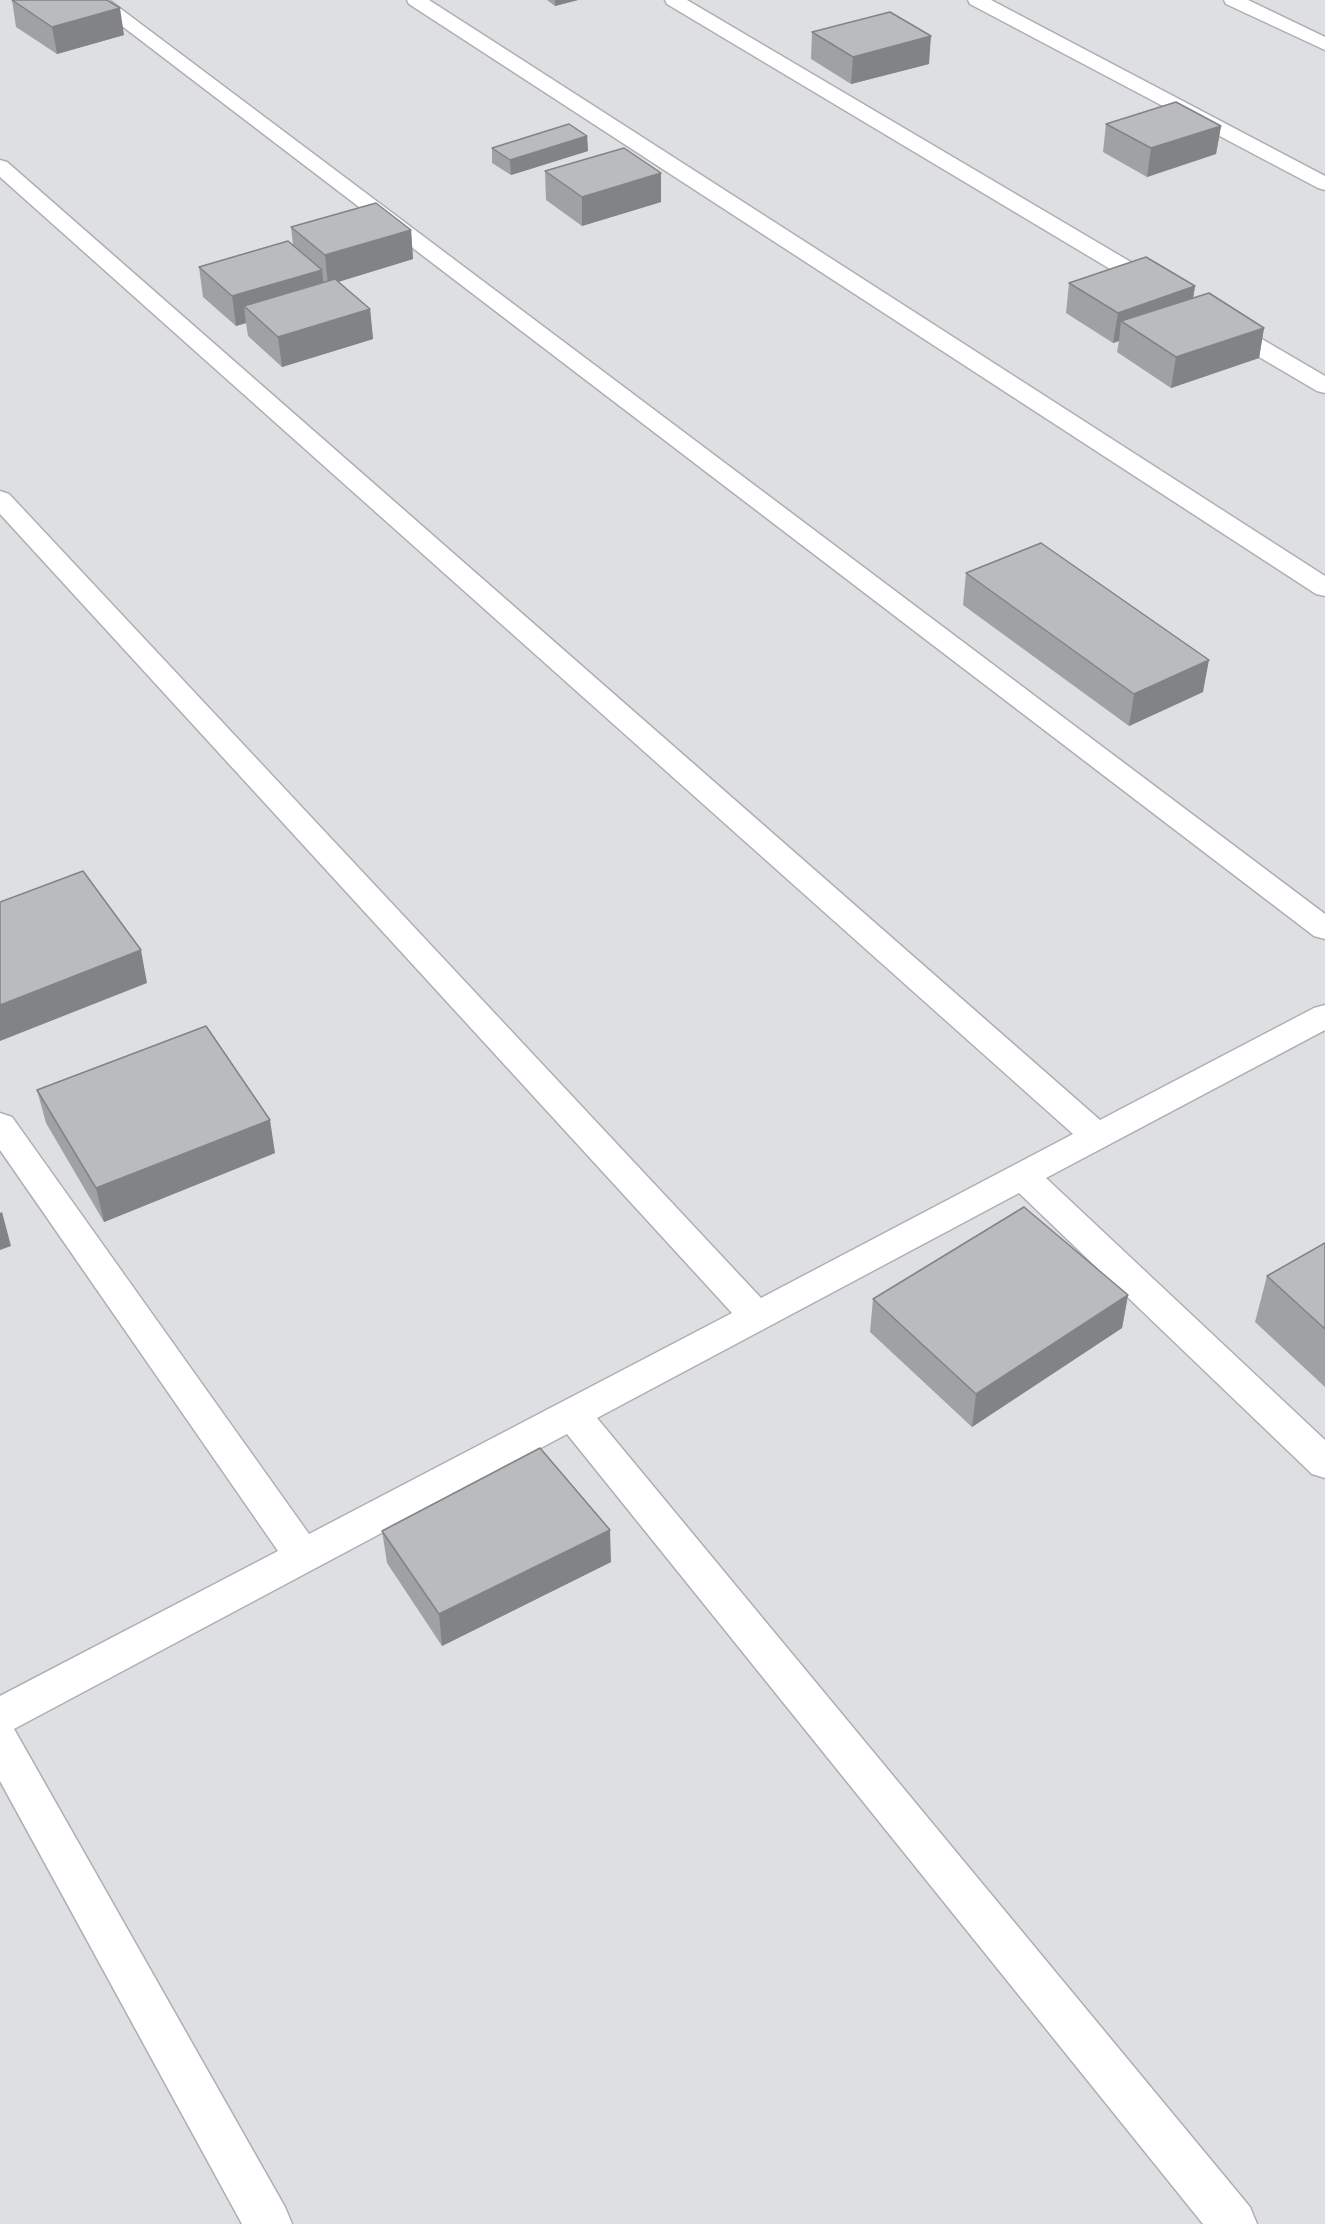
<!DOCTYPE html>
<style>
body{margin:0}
canvas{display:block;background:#dedfe3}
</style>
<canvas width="1325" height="2224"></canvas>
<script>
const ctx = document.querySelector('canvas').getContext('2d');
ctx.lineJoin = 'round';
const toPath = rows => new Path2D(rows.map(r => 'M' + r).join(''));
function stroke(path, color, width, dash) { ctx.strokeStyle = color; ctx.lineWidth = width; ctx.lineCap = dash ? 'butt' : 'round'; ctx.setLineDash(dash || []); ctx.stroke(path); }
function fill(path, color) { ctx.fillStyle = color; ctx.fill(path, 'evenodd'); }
const minor = toPath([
 [88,0,109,0,1325,914,1325,939,1314,936,88,0],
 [407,0,429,0,1325,576,1325,596,1316,594,409,4,407,0],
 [665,0,687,0,1168,284,1171,289,1168,294,1160,296,1152,294,667,4,665,0],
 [968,0,991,0,1325,176,1325,190,1318,188,970,4,968,0],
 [1224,0,1248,0,1325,37,1325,50,1226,4,1224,0],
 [0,160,7,162,1100,1120,1314,1008,1325,1005,1325,1030,1046,1178,1325,1440,1325,1478,1312,1474,1019,1193,597,1418,1250,2207,1257,2224,1203,2224,567,1434,14,1729,285,2207,292,2224,242,2224,0,1781,0,1696,278,1551,0,1150,0,1113,12,1117,309,1534,732,1313,0,514,0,491,9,494,761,1298,1073,1134,0,177,0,160],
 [1223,319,1231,321,1325,376,1325,393,1317,391,1215,331,1212,326,1215,321,1223,319]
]);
const wall = toPath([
 [12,0,124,35,57,54,16,27],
 [547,0,578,0,555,6],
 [812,32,929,64,851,84,811,59],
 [1106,124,1221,126,1216,154,1147,177,1103,152],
 [587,136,588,151,511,175,492,163,492,148],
 [545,171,661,173,661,202,582,226,546,200],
 [291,227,411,230,413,259,338,282,370,309,373,339,282,367,248,336,246,323,236,326,203,297,199,267,293,245],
 [1069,283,1195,286,1193,298,1264,328,1259,358,1171,388,1117,352,1119,341,1113,343,1066,313],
 [966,573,1203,692,1129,726,963,605],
 [37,1090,275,1153,104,1222,46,1123],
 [1325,1243,1325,1387,1255,1322,1267,1276],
 [1128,1295,1122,1328,972,1427,870,1332,873,1299],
 [382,1531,611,1562,442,1646,387,1563]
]);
const shadedWall = toPath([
 [555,0,578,0,555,6],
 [120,8,124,35,57,54,52,27],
 [931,36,929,64,851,84,853,57],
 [1221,126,1216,154,1147,177,1151,148],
 [587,136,588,151,511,175,510,160],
 [661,173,661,202,582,226,582,197],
 [411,230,413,259,328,285,325,255],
 [322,270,325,299,244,306,246,323,236,326,232,296],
 [1195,286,1190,316,1121,321,1119,341,1113,343,1118,313],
 [370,309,373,339,282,367,278,337],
 [1264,328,1259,358,1171,388,1176,357],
 [1209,660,1203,692,1129,726,1134,694],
 [141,950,147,983,0,1041,0,1005],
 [270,1120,275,1153,104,1222,96,1188],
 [2,1212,11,1246,0,1250,0,1213],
 [1128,1295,1122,1328,972,1427,976,1394],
 [610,1530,611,1562,442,1646,439,1614]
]);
const building = toPath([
 [12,0,107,0,120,8,52,27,12,0],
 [890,12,931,36,853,57,812,32,890,12],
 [1176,102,1221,126,1151,148,1106,124,1176,102],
 [569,124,587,136,510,160,492,148,569,124],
 [624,148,661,173,582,197,545,171,624,148],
 [376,203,411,230,325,255,291,227,376,203],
 [288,241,322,270,232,296,199,267,288,241],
 [1146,257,1195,286,1118,313,1069,283,1146,257],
 [335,279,370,309,278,337,244,306,335,279],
 [1209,293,1264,328,1176,357,1121,321,1209,293],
 [1041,543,1209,660,1134,694,966,573,1041,543],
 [83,871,141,950,0,1005,0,902,83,871],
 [206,1026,270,1120,96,1188,37,1090,206,1026],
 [1024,1207,1128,1295,976,1394,873,1299,1024,1207],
 [1325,1243,1325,1329,1267,1276,1325,1243],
 [540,1448,610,1530,439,1614,382,1531,540,1448]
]);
stroke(minor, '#adafb2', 3);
fill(minor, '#fff');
fill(wall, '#9fa1a3');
fill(shadedWall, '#828385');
fill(building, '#b9bbbe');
stroke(building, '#828385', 1.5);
</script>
